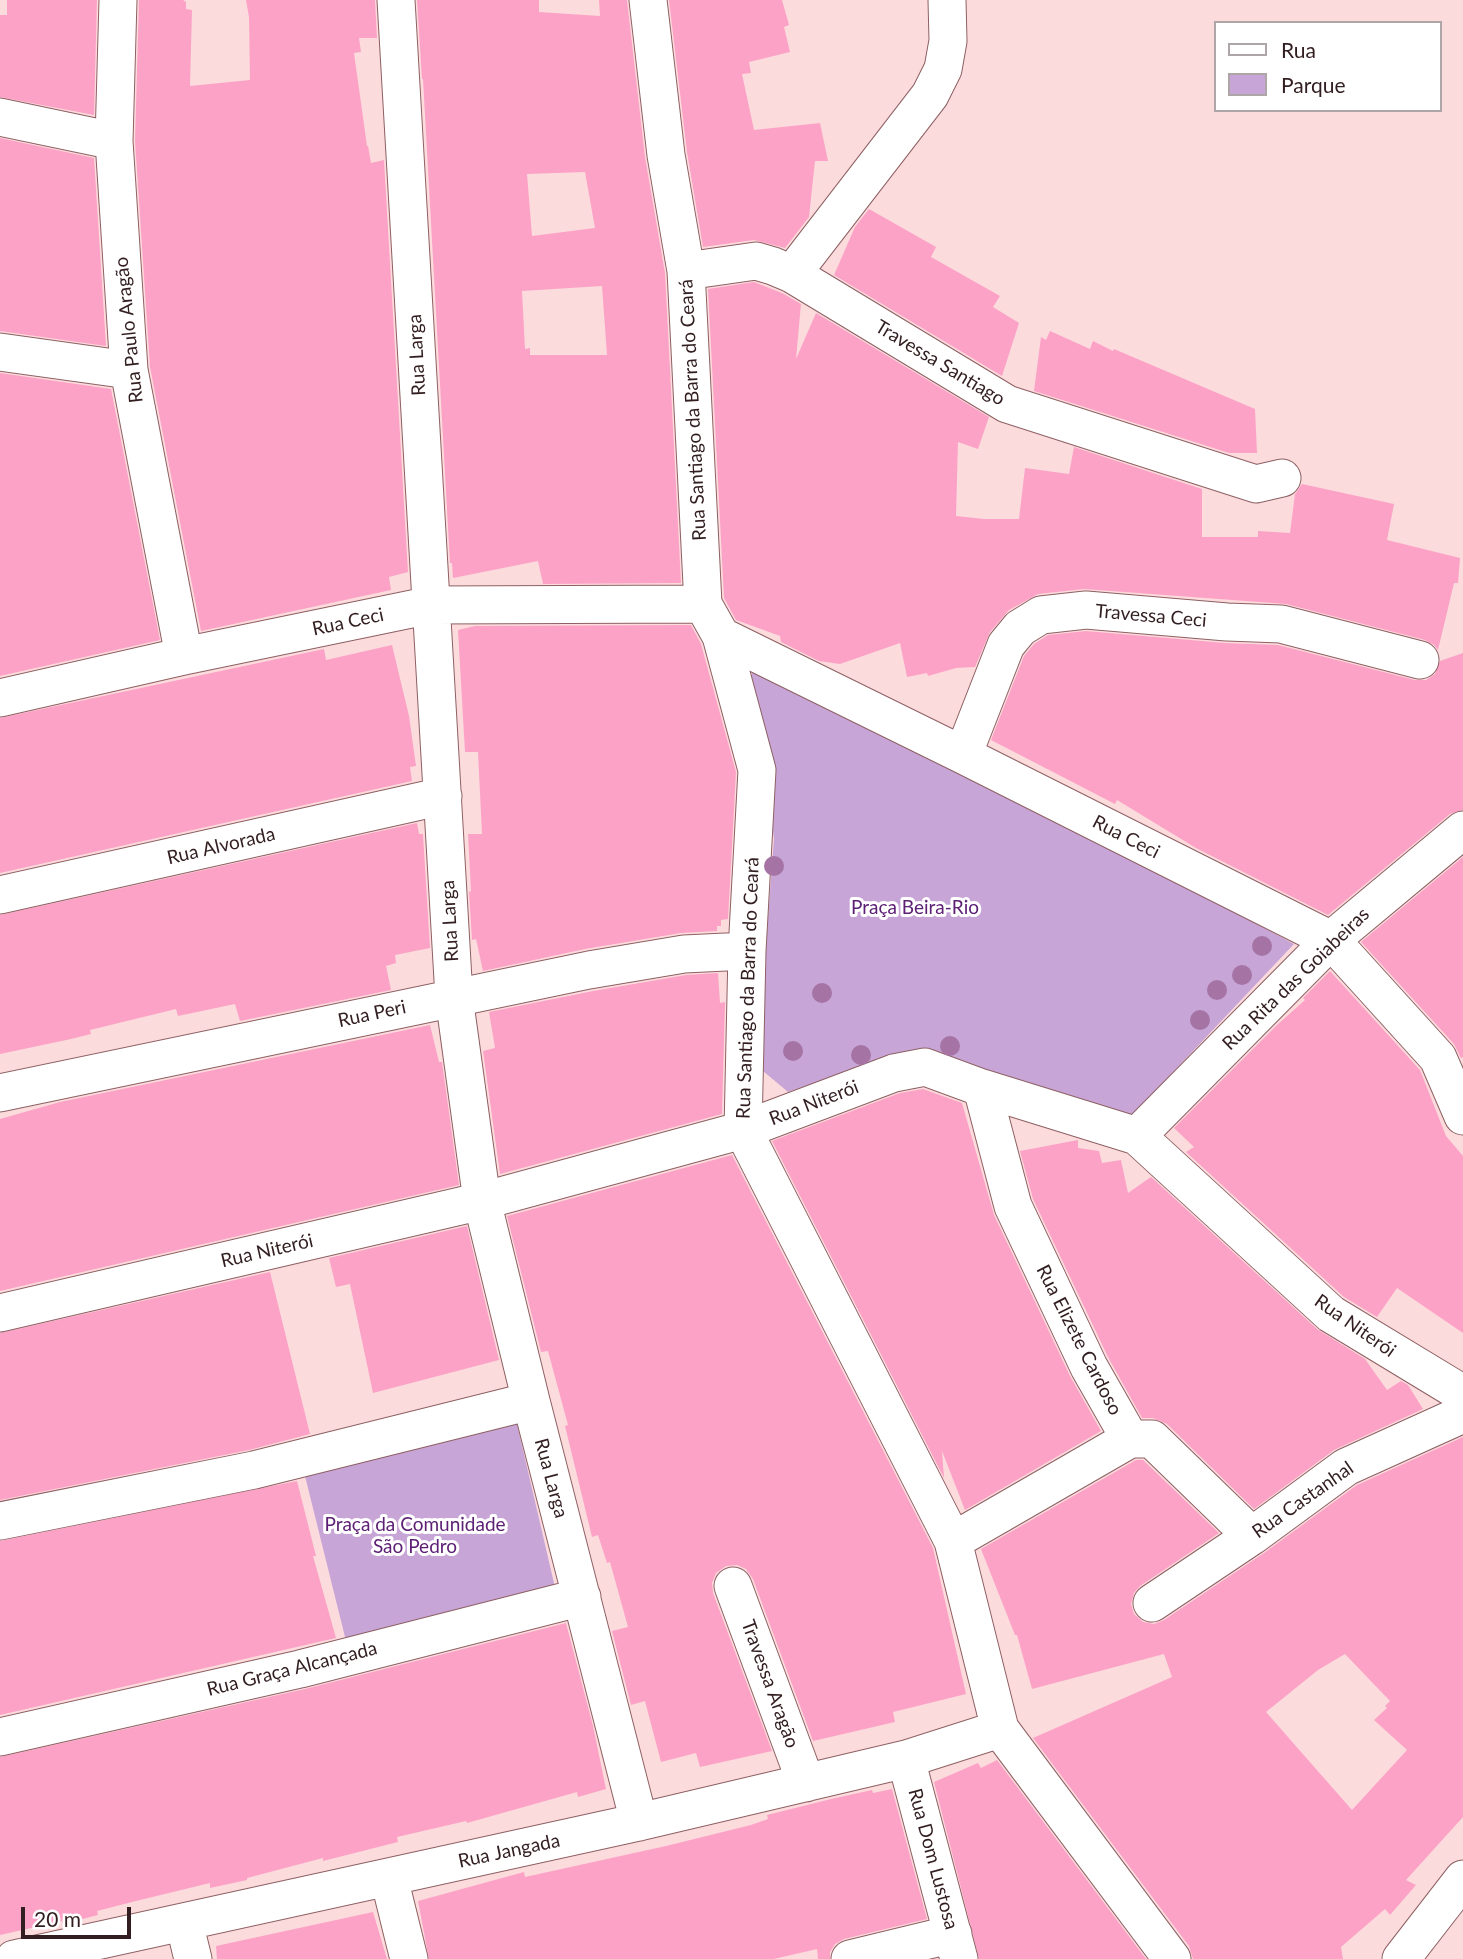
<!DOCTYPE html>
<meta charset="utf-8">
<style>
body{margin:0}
#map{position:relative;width:1463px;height:1959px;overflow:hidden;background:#fcdbdd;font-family:Lato,sans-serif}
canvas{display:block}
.legend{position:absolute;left:1214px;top:21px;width:228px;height:91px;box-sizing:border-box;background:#fff;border:2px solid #ada5a6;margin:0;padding:9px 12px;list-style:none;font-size:21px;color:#321e20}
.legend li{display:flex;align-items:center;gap:14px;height:35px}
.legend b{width:35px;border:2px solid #ada5a6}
.scale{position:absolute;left:21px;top:1907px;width:110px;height:32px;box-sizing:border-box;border:4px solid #321e20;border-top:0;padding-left:9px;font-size:21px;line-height:24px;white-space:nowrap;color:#321e20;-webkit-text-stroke:5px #fff;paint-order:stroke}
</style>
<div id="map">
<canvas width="1463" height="1959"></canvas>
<ul class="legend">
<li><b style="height:9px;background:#fff"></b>Rua</li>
<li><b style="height:19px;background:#c7a6d7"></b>Parque</li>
</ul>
<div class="scale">20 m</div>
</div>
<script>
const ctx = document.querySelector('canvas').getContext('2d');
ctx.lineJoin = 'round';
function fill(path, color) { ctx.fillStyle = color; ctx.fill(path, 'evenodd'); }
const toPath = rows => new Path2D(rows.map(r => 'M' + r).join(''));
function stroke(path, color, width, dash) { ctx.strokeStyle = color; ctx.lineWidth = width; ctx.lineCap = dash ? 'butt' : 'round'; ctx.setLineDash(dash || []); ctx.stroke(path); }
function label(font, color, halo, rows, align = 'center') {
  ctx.font = font + ' Lato,sans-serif'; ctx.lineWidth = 6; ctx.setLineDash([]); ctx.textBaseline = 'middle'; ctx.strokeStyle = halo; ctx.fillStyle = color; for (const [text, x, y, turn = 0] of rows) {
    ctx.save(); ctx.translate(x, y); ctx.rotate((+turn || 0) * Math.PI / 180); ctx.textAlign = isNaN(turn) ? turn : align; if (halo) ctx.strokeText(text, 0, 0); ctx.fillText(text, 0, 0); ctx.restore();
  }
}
const green = toPath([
 [759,666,1029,802,1294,944,1125,1123,899,1054,788,1092,757,1066,774,838,748,678],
 [517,1424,557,1596,346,1641,303,1468]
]);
const building = toPath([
 [7,0,97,0,94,115,0,97,0,15,7,15],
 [139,0,183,0,186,2,186,9,192,10,190,86,250,80,249,17,246,0,375,0,377,38,359,38,361,52,354,53,367,146,368,146,371,163,384,160,408,572,389,577,391,590,201,631,150,367,135,141],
 [417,0,539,0,539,12,600,16,599,0,627,0,645,157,665,273,681,583,543,584,538,561,453,578,452,563,450,563,423,79,422,79],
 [585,172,595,228,532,236,527,174],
 [602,286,607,355,530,355,530,348,525,349,522,291],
 [669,0,782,0,789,25,784,27,790,52,749,62,751,73,742,74,754,130,820,123,828,161,815,161,809,217,785,248,754,240,703,247,687,152],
 [0,138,94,158,106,346,0,331],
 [869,209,936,247,931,257,1000,296,993,307,1019,323,1002,376,834,275,855,227],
 [754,282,782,293,801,304,796,359,816,313,989,417,978,449,958,442,956,516,984,519,1019,519,1025,468,1069,474,1074,447,1202,489,1202,537,1258,537,1258,531,1290,533,1295,494,1302,484,1394,504,1387,540,1460,558,1458,583,1454,583,1438,650,1434,645,1425,640,1286,604,1084,589,1038,594,1009,610,990,632,975,667,956,668,928,676,927,673,907,677,900,643,840,664,819,661,781,642,780,636,736,620,724,598,708,289],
 [1050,331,1090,349,1093,341,1113,351,1114,349,1255,409,1257,453,1229,453,1034,391,1041,337,1046,340],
 [0,373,111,389,160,640,0,676],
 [691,625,701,644,736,772,728,919,721,920,721,926,717,926,717,931,681,933,585,949,483,971,476,939,472,940,469,892,471,891,468,834,482,834,478,752,465,752,458,630,475,626],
 [1086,631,1225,643,1278,645,1415,680,1426,680,1435,674,1440,661,1463,653,1463,810,1450,814,1328,915,1196,848,1117,800,1115,804,991,740,1024,656,1034,644,1048,635],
 [392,645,409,716,416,766,410,767,412,781,0,873,0,718,324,649,326,660],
 [417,823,419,834,423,834,430,948,395,955,396,963,386,966,391,990,240,1021,235,1004,178,1016,176,1009,90,1030,91,1034,71,1039,0,1054,0,915],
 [1463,857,1463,1057,1461,1058,1454,1044,1361,942],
 [1330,971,1420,1070,1446,1136,1463,1156,1463,1333,1397,1288,1377,1317,1344,1297,1186,1152,1194,1147,1174,1128,1277,1025,1305,1000,1303,998],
 [718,973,720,1003,725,1002,722,1114,500,1174,483,1051,495,1048,489,1012,593,991,686,975],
 [430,1025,439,1062,442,1062,459,1185,0,1291,0,1119,60,1102],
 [923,1089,962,1103,994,1215,1070,1376,1101,1431,965,1510,942,1451,944,1478,772,1141,900,1093],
 [1078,1140,1078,1148,1099,1151,1102,1163,1121,1160,1128,1193,1151,1177,1317,1329,1365,1359,1387,1390,1401,1381,1408,1385,1423,1409,1334,1450,1254,1509,1167,1424,1153,1418,1142,1418,1108,1357,1033,1199,1020,1151],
 [732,1155,933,1548,966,1694,893,1712,895,1722,813,1741,753,1579,746,1569,737,1565,726,1566,716,1573,712,1583,713,1593,772,1751,700,1767,696,1753,661,1762,645,1701,631,1705,612,1631,628,1627,610,1562,607,1563,598,1535,592,1537,565,1426,568,1425,548,1351,541,1352,507,1216],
 [467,1226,499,1360,373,1393,350,1284,336,1287,329,1258],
 [270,1272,310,1434,249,1450,0,1500,0,1333],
 [1463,1437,1463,1817,1406,1880,1416,1885,1390,1915,1385,1909,1341,1947,1343,1959,1193,1959,1189,1946,1033,1738,1172,1677,1164,1654,1032,1689,1017,1635,1015,1635,981,1549,1136,1460,1143,1460,1219,1533,1140,1586,1134,1593,1131,1604,1134,1614,1143,1622,1154,1624,1164,1620,1264,1553,1357,1485],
 [1345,1654,1390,1701,1385,1706,1387,1708,1374,1720,1407,1750,1352,1810,1266,1712,1318,1670],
 [297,1481,316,1556,313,1556,336,1638,0,1715,0,1541],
 [566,1623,593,1726,606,1789,578,1797,577,1792,467,1823,466,1821,397,1837,398,1842,323,1861,323,1858,247,1878,247,1880,210,1888,210,1883,136,1901,97,1911,98,1915,63,1924,62,1921,0,1935,0,1757,305,1689],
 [997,1760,1146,1959,979,1959,934,1782,978,1763,981,1768],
 [892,1789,927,1919,844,1939,835,1944,830,1952,830,1959,818,1959,817,1949,774,1959,429,1959,418,1901,524,1872,525,1877,666,1846,751,1825,768,1819,767,1815,831,1799,872,1790,873,1793],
 [373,1912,387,1959,217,1959,216,1946]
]);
const minor = toPath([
 [118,0,114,141,129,370,184,656],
 [396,0,454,997,482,1201,531,1401,639,1822],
 [648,0,666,155,686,271,703,604,721,636,757,770,747,951,743,1130,953,1541,1000,1729,1172,1959],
 [0,117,114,141],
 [686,271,756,261,773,266,792,274,1007,404,1256,484,1282,478],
 [792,274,930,95,943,69,948,41,947,0],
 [0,352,129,370],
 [721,636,963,755,1331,940,1438,1058,1463,1116],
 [0,698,184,656,431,605,703,604],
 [963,755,1006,645,1020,628,1041,615,1086,610,1227,622,1281,624,1420,660],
 [0,895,443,796],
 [982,1088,1013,1206,1089,1367,1130,1439,1152,1439,1252,1536],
 [0,1093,589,970,684,954,747,951],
 [1137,1136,1331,940,1463,830],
 [0,1313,482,1201,743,1130,894,1073,925,1067,982,1088,1137,1136,1331,1314,1463,1394],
 [0,1521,254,1470,531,1401],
 [953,1541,1130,1439],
 [733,1586,806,1783],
 [1152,1603,1252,1536,1346,1467,1463,1414],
 [0,1737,300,1669,582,1597],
 [906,1759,959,1959],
 [389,1878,409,1959],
 [184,1922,193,1959],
 [14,1959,639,1822,906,1759,1000,1729],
 [850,1959,953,1934],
 [1401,1959,1463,1879]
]);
const trees = [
 [774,866],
 [1262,946],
 [1242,975],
 [1217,990],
 [822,993],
 [1200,1020],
 [950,1046],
 [793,1051],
 [861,1055]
];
const streetNames = [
 ["Rua Paulo Aragão",129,330,-96],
 ["Rua Larga",417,355,-93],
 ["Travessa Santiago",940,363,31],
 ["Rua Santiago da Barra do Ceará",693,410,-93],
 ["Travessa Ceci",1151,616,5],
 ["Rua Ceci",348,622,-12],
 ["Rua Ceci",1126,837,27],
 ["Rua Alvorada",221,846,-13],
 ["Rua Larga",450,921,-93],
 ["Rua Rita das Goiabeiras",1296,979,-44],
 ["Rua Santiago da Barra do Ceará",748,988,-88],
 ["Rua Peri",372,1014,-12],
 ["Rua Niterói",814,1103,-21],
 ["Rua Niterói",267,1251,-13],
 ["Rua Niterói",1355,1326,35],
 ["Rua Elizete Cardoso",1079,1340,63],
 ["Rua Larga",551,1478,75],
 ["Rua Castanhal",1303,1500,-35],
 ["Rua Graça Alcançada",292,1669,-14],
 ["Travessa Aragão",770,1684,70],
 ["Rua Jangada",509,1851,-12],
 ["Rua Dom Lustosa",933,1859,75]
];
const parkNames = [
 ["Praça Beira-Rio",915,908],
 ["Praça da Comunidade",415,1525],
 ["São Pedro",415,1547]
];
fill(green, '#c7a6d7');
fill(building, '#fca2c6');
stroke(minor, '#8e6063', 39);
stroke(minor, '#fff', 37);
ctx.fillStyle = '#a574a4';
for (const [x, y] of trees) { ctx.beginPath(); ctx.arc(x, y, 10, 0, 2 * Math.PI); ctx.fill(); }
label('19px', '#321e20', '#fff', streetNames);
label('19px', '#5d2075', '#fff', parkNames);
</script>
